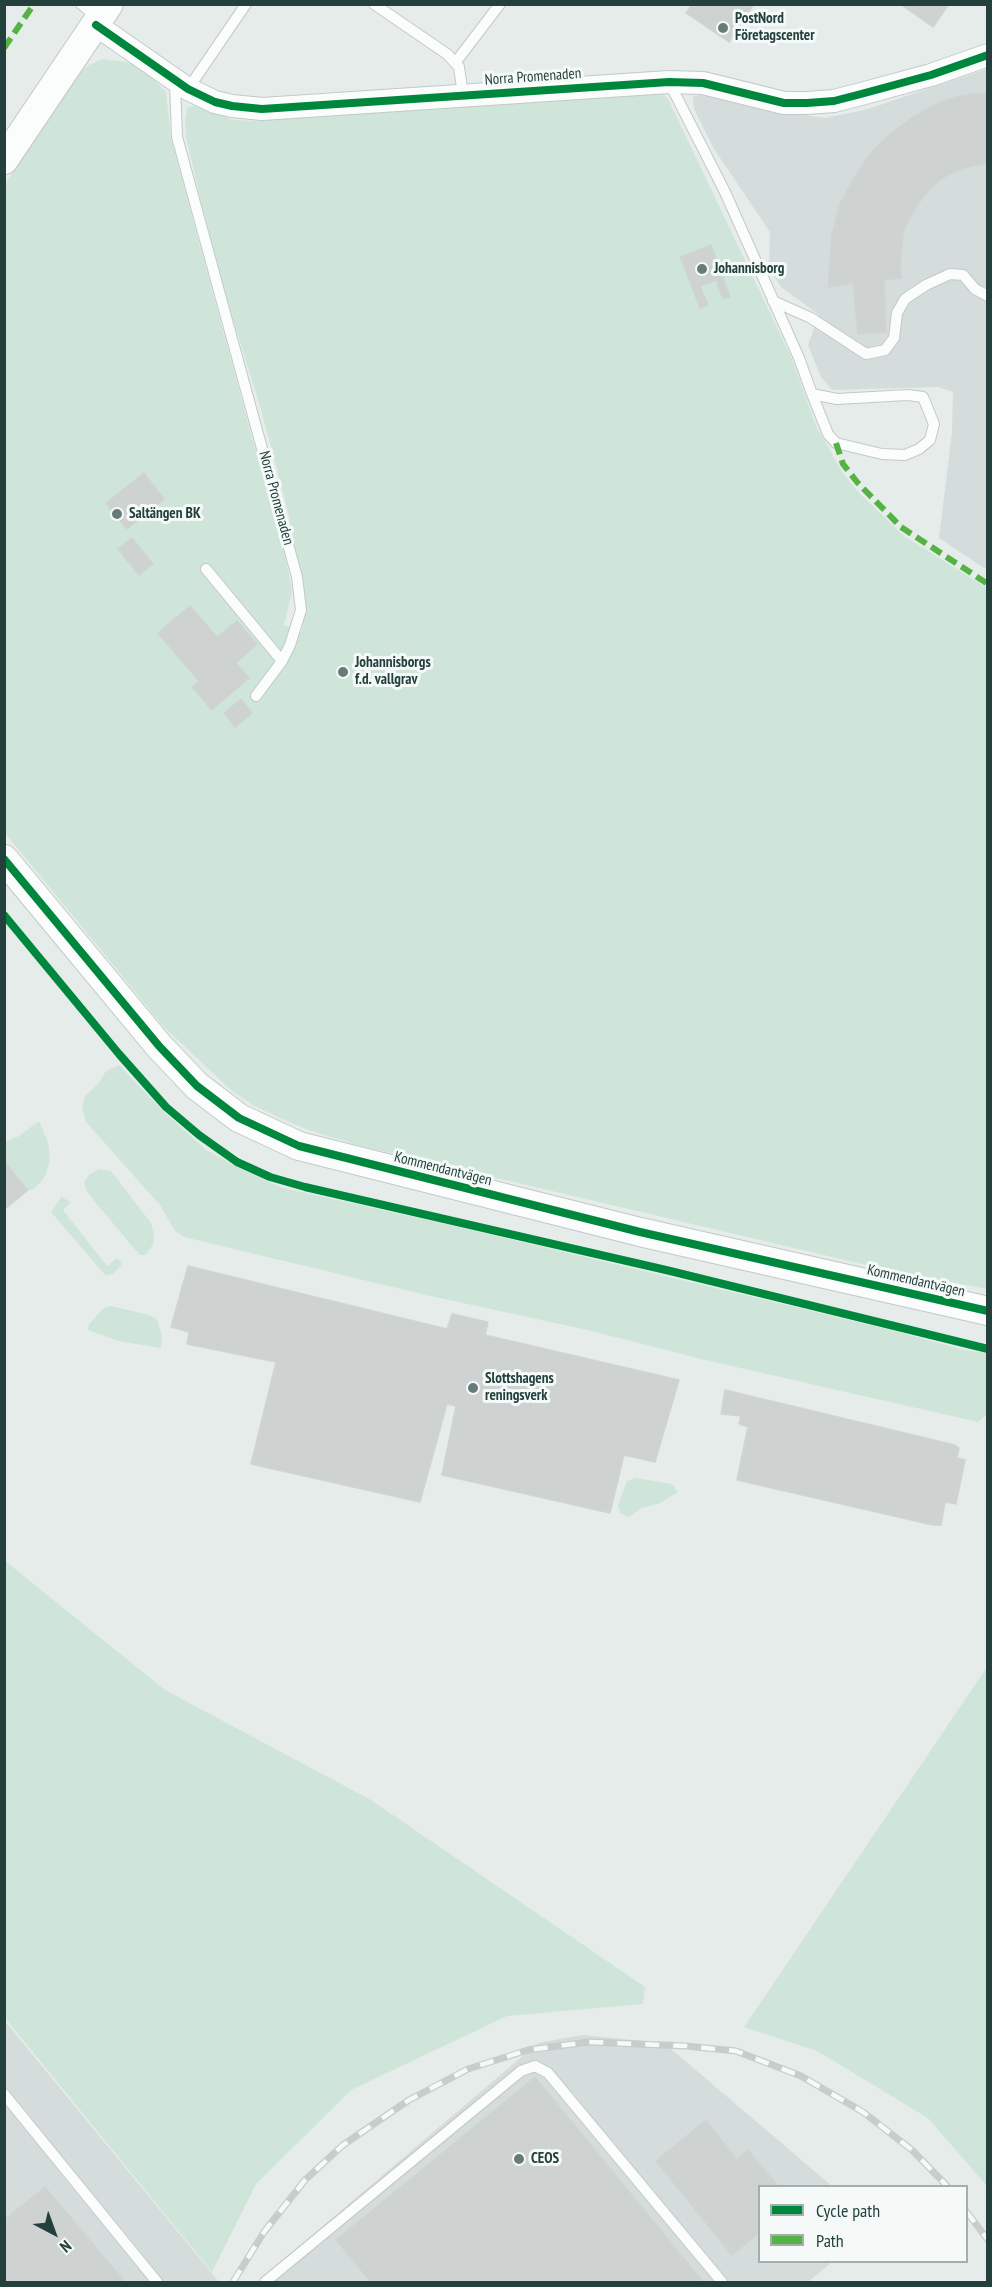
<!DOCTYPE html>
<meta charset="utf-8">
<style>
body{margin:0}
#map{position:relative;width:992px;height:2287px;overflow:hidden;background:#e6ecea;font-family:"PT Sans Narrow",sans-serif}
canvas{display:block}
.frame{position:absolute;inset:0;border:6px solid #23403d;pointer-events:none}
.legend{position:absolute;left:758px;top:2185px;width:210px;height:78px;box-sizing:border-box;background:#f5faf8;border:2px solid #a1b0ad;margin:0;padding:8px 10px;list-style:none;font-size:18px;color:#23403d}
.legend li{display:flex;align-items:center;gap:12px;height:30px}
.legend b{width:30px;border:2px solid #a1b0ad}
.north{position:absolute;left:24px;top:2203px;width:60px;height:60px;-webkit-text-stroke:4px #f5faf8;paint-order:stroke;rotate:139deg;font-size:16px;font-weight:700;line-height:24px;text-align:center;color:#23403d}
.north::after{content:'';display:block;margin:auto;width:21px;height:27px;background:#23403d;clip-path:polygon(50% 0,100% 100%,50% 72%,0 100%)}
</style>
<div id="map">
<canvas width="992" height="2287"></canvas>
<div class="frame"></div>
<ul class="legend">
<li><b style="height:8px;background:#00873e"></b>Cycle path</li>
<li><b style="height:8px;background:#55b346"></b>Path</li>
</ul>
<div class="north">N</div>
</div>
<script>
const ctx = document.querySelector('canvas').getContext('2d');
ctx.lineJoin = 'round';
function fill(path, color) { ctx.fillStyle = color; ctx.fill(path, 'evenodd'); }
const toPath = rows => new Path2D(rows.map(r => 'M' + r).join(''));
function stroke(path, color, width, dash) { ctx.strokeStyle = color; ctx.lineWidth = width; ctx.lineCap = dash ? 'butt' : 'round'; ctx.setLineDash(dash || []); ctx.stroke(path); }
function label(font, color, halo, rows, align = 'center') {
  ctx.font = font + ' "PT Sans Narrow",sans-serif'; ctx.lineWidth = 6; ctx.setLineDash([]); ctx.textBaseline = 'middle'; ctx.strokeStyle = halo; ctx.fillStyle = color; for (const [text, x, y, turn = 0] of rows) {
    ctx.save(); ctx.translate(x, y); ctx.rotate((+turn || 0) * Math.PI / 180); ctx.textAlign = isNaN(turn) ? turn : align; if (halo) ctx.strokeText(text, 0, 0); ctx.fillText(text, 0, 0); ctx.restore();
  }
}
const built = toPath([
 [987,69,987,570,939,538,952,432,953,392,938,387,832,390,821,377,808,345,819,315,781,287,769,268,770,232,714,149,694,109,693,97,707,93,776,111,825,118,865,110],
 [5,2021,219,2282,5,2282],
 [582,2035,664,2043,832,2186,760,2186,760,2262,832,2262,808,2282,257,2282,538,2043]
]);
const green = toPath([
 [103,59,131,63,149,75,166,92,171,139,254,445,275,514,287,565,292,592,284,625,302,631,305,609,289,516,262,413,225,293,201,201,186,137,185,120,187,108,196,105,232,120,257,121,662,92,669,101,792,359,816,426,843,473,859,493,904,536,987,588,987,1289,879,1268,361,1146,308,1130,280,1118,253,1105,232,1091,164,1027,5,833,5,184,81,71,89,65],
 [119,1065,162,1110,206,1150,241,1169,283,1188,459,1227,891,1330,964,1350,987,1353,987,1414,978,1422,701,1359,592,1331,426,1295,184,1237,175,1231,160,1205,86,1122,82,1108,85,1096,99,1083,106,1071],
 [39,1121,48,1142,50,1159,46,1174,40,1183,32,1190,28,1190,5,1161,5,1142,19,1136],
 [99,1169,111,1171,151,1223,154,1235,153,1244,146,1255,140,1255,131,1245,87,1192,84,1182,90,1174],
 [61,1197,71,1202,63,1210,107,1266,117,1258,121,1262,121,1266,114,1273,106,1276,51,1212],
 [111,1306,149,1315,157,1319,162,1336,161,1348,118,1341,88,1330,89,1324,104,1308],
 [636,1478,672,1484,678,1492,660,1503,642,1508,629,1517,620,1513,618,1505,627,1481],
 [4,1560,165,1690,371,1800,645,1987,643,2004,507,2016,351,2090,256,2184,212,2272,5,2018],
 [987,1667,987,2186,928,2118,817,2051,744,2027]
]);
const building = toPath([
 [692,4,754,4,729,42,686,13,692,4],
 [900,4,949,4,933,27,900,4],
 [983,93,988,93,988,163,964,168,944,177,930,188,921,200,910,217,903,233,900,268,902,278,884,280,886,332,858,334,853,283,828,287,832,235,840,203,857,173,873,150,890,134,913,117,936,104,959,96,983,93],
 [711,245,730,297,723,299,716,280,700,286,708,305,700,308,680,257,711,245],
 [144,473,164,499,127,529,106,503,144,473],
 [132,538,153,564,139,575,118,549,132,538],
 [190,606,217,637,237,621,257,644,236,663,249,678,212,710,192,687,199,681,158,633,190,606],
 [241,699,252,713,235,727,224,713,241,699],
 [4,1161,28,1190,4,1210,4,1161],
 [188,1266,447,1329,452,1314,488,1322,485,1335,679,1380,655,1462,624,1455,610,1513,442,1475,456,1406,447,1404,420,1502,251,1464,276,1362,187,1344,189,1332,171,1327,188,1266],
 [725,1390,955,1445,959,1448,957,1458,965,1460,956,1504,945,1502,941,1525,933,1525,737,1480,748,1427,739,1424,741,1416,721,1414,725,1390],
 [535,2077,703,2282,371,2282,336,2240,535,2077],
 [706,2120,737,2160,748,2150,778,2186,760,2186,760,2232,732,2255,656,2161,706,2120],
 [45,2187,125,2282,4,2282,4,2220,45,2187]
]);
const service = toPath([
 [81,4,99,19],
 [374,4,447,54,459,67,463,95],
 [455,63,500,4],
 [175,82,177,137,297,577,301,610,290,645,282,661,256,696],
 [669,82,725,192,799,358,812,394,828,434,836,443,882,454,905,455,919,449,930,440,934,424,923,397,908,395,837,399,812,394],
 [188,89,246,4],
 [773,301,811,318,866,354,885,350,894,338,897,313,905,299,926,285,950,274,963,275,975,289,988,296],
 [206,569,282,661],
 [4,2094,157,2282],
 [265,2282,521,2071,535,2066,548,2073,722,2282]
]);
const minor = toPath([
 [96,25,188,89,215,102,232,106,262,109,669,82,703,83,784,103,807,103,834,101,861,94,931,75,988,55]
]);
const tertiary = toPath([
 [4,160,109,4],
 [4,859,159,1046,197,1086,239,1118,299,1146,640,1232,988,1311]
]);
const rail = toPath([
 [966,2211,988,2240],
 [233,2282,264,2232,305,2180,343,2145,409,2100,468,2069,528,2050,589,2042,686,2046,736,2051,801,2076,863,2112,912,2150,947,2186]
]);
const quiet = toPath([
 [4,48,34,4],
 [836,443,843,464,857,482,901,527,988,584]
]);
const cycleway = toPath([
 [96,25,188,89,215,102,232,106,262,109,669,82,703,83,784,103,807,103,834,101,861,94,931,75,988,55],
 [4,859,159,1046,197,1086,239,1118,299,1146,640,1232,988,1311],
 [4,915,119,1054,166,1107,199,1135,237,1162,270,1177,305,1187,666,1270,988,1349]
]);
const markers = [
 [723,28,6,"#677c7a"],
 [702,269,6,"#677c7a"],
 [117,514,6,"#677c7a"],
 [343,672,6,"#677c7a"],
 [473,1388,6,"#677c7a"],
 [519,2159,6,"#677c7a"]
];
const poiNames = [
 ["PostNord",735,19],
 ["Företagscenter",735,36],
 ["Johannisborg",714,269],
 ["Saltängen BK",129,514],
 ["Johannisborgs",355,663],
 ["f.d. vallgrav",355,680],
 ["Slottshagens",485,1379],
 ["reningsverk",485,1396],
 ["CEOS",531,2159]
];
const streetNames = [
 ["Norra Promenaden",533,77,-4],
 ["Norra Promenaden",276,498,75],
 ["Kommendantvägen",443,1169,14],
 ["Kommendantvägen",916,1281,13]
];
fill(built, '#d4dddb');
fill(green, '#cfe5da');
fill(building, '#ced3d2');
stroke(building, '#cfd5d3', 1.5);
stroke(service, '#c3c9c7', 12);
stroke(minor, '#c3c9c7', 24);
stroke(tertiary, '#c3c9c7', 30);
stroke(service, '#fbfcfc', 10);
stroke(minor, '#fbfcfc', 22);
stroke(tertiary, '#fbfcfc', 28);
stroke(rail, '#c8cccb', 7);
stroke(rail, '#f5faf8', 4.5, [14]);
stroke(quiet, '#55b346', 6, [12, 6]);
stroke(cycleway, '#00873e', 8);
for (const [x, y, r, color] of markers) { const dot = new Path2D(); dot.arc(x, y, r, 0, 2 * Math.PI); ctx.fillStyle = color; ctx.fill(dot); stroke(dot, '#f5faf8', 2); }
label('bold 15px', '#23403d', '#f5faf8', poiNames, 'left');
label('15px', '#23403d', '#f5faf8', streetNames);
</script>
